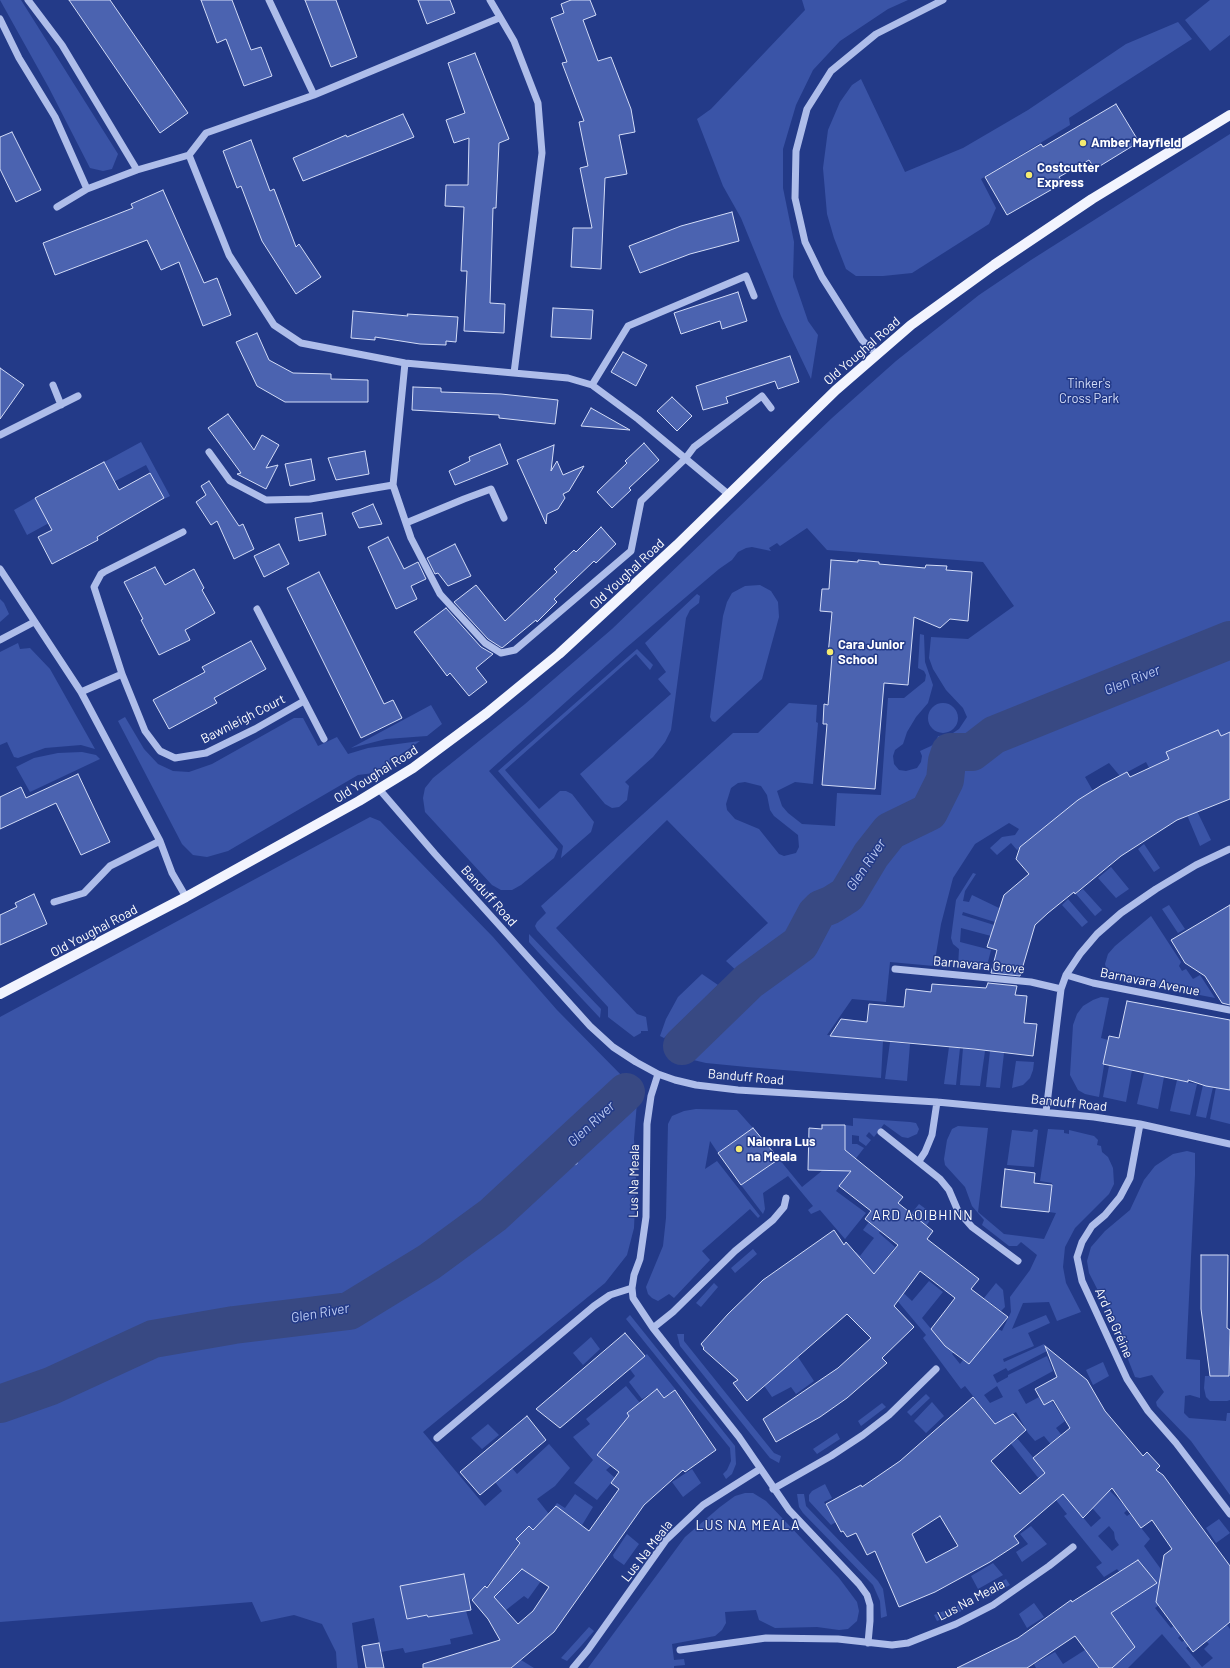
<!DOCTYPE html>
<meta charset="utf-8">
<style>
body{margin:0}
canvas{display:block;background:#233a88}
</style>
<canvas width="1230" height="1668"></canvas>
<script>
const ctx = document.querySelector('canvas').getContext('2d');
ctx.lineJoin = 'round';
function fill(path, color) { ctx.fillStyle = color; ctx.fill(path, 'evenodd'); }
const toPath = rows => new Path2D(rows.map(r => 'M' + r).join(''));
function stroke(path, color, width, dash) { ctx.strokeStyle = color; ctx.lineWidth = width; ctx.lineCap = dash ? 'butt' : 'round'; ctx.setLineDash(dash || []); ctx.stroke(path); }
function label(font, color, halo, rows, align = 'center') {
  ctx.font = font + ' Barlow,sans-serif'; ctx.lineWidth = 3; ctx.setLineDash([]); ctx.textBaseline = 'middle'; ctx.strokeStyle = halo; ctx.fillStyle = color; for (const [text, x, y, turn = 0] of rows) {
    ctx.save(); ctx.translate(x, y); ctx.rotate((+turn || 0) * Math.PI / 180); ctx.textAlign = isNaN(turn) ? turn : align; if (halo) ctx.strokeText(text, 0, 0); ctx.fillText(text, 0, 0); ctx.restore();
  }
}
const green = toPath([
 [0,0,21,0,118,154,112,169,103,171,90,168,49,88],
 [802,0,908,0,888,9,840,41,813,70,796,105,783,149,783,188,794,242,793,277,808,321,818,335,811,379,781,316,741,218,723,186,697,119,711,109,805,10],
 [1210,0,1230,0,1230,35,1210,51,1185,20],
 [1178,22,1192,39,1069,118,1070,125,981,179,996,208,989,224,912,273,883,276,856,276,846,269,834,238,827,214,823,168,828,130,840,102,852,85,861,79,905,172,963,148,1028,110,1126,44],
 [1230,134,1230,761,1161,791,1146,762,1120,776,1109,763,1085,777,1093,791,1017,850,1011,843,997,855,990,848,1002,837,1015,835,1019,829,1009,823,975,844,953,878,941,924,934,966,890,962,886,1002,852,999,827,1035,883,1041,881,1078,747,1067,706,1063,685,1058,676,1043,674,1034,739,973,726,961,768,923,667,820,556,928,637,1014,646,1017,648,1031,641,1031,641,1033,634,1037,608,1017,608,1007,537,930,535,926,537,922,546,913,541,906,733,733,758,733,789,703,817,705,816,722,818,723,813,784,795,782,777,791,782,806,788,813,802,824,835,826,837,793,881,795,888,698,904,698,925,681,926,675,924,671,918,668,920,634,924,635,925,662,933,685,928,703,916,717,907,732,903,744,895,750,893,756,894,764,899,770,906,771,917,768,921,762,922,756,920,751,931,746,936,742,938,736,950,735,959,729,967,717,963,708,946,690,933,669,929,658,931,637,968,639,1014,606,983,562,827,550,807,528,780,546,777,543,769,548,771,551,752,547,746,548,738,552,732,560,719,569,627,647,489,771,558,849,554,858,521,885,512,890,501,890,492,885,425,812,423,798,425,788,433,778,525,704,612,629,832,418,896,361,979,295,1031,260],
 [745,782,761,786,767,795,770,810,774,816,798,835,799,847,796,853,784,856,779,854,759,829,735,819,727,810,726,804,731,788,738,783],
 [141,442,170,496,164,499,146,465,100,489,87,481,84,473],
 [35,498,49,523,27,535,14,510],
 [760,585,771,591,778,602,779,617,762,679,715,722,712,721,710,717,723,616,727,602,732,593,745,586],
 [697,594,700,596,699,603,690,610,686,618,671,730,665,742,653,757,625,782,629,786,627,800,619,807,612,808,605,804,580,774,671,694,658,679,666,672,645,643],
 [0,599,4,603,9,614,0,622],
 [18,643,20,649,30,648,50,669,95,749,81,745,45,748,18,758,14,757,7,742,0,745,0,652],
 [637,649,653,665,650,670,636,654,505,770,539,809,560,791,566,791,572,794,594,822,591,832,561,858,563,846,498,771],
 '928 718a15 15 0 1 1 30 0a15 15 0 1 1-30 0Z',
 [431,705,442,724,427,736,386,739,351,748],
 [125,717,144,749,158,764,173,771,189,772,212,764,294,718,303,718,318,746,337,737,348,754,368,748,420,741,374,773,358,775,228,851,207,857,193,855,182,844,118,721],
 [82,752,96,755,100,759,30,792,16,767,34,758,58,753],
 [1197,811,1211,840,1200,846,1187,815],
 [370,817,380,821,493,937,557,1010,628,1082,635,1093,637,1102,634,1139,636,1180,634,1228,627,1255,605,1283,423,1432,485,1506,502,1491,495,1482,512,1468,517,1474,549,1444,570,1468,555,1486,537,1499,549,1514,518,1544,508,1559,541,1581,528,1599,524,1596,506,1610,503,1607,483,1606,502,1589,492,1580,476,1598,463,1601,473,1634,450,1639,451,1644,405,1653,403,1648,381,1652,374,1618,352,1623,358,1668,337,1668,336,1652,322,1624,294,1615,261,1622,252,1602,0,1622,0,1017],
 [464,1574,468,1596,405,1608,400,1586],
 [1144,844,1160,868,1154,872,1138,849],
 [1111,867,1129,889,1116,898,1098,878],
 [973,873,976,874,965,891,963,901,969,902,972,895,999,908,998,913,995,922,963,912,962,915,994,925,995,937,961,928,960,942,991,950,986,970,958,967,959,949,953,944,951,938,956,900],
 [1083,889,1102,910,1095,916,1076,894],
 [1068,899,1088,922,1082,927,1062,905],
 [1169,905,1185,929,1178,933,1162,909],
 [1151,916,1181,962,1179,966,1182,971,1186,969,1193,979,1200,975,1215,998,1114,978,1108,975,1105,964,1108,954,1115,946],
 [529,934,601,1009,600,1018,538,952,529,942],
 [702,974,718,985,664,1038,660,1036,666,1019,678,997],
 [1101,997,1109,998,1101,1038,1108,1040,1099,1097,1085,1094,1078,1090,1070,1075,1073,1025,1077,1014,1083,1006,1093,1000],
 [890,1042,910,1044,907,1081,885,1079],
 [949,1047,960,1048,956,1085,944,1084],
 [963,1048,985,1051,980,1086,960,1085],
 [990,1051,1004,1053,1000,1088,986,1087],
 [1016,1061,1034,1062,1033,1070,1030,1078,1023,1085,1012,1088],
 [1109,1066,1132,1070,1126,1102,1103,1097],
 [1144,1073,1164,1077,1158,1109,1137,1104],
 [1177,1080,1197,1084,1190,1115,1170,1111],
 [1203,1085,1213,1087,1206,1118,1196,1116],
 [1216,1087,1230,1090,1230,1124,1210,1119],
 [696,1109,737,1110,753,1128,718,1153,710,1141,705,1169,717,1161,760,1216,758,1218,750,1209,702,1251,710,1260,674,1298,669,1294,658,1301,652,1298,648,1294,646,1287,663,1246,666,1218,668,1124,672,1116,684,1111],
 [853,1118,910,1122,916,1123,919,1129,917,1134,908,1138,902,1137,884,1124,874,1137,869,1132,866,1136,871,1140,866,1146,859,1141,859,1136,852,1135,852,1144,857,1144,864,1148,850,1166,853,1168,836,1191,866,1213,845,1239,820,1210,811,1214,808,1210,813,1206,788,1176,763,1193,765,1209,763,1214,741,1185,779,1159,802,1187,823,1170,845,1125,853,1126],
 [958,1126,988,1128,978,1212,1004,1234,1044,1239,1056,1213,1049,1212,1052,1183,1040,1181,1048,1129,1064,1130,1064,1133,1069,1134,1069,1130,1094,1136,1098,1140,1097,1145,1101,1146,1102,1152,1108,1157,1113,1168,1114,1184,1109,1194,1075,1228,1065,1247,1063,1267,1066,1283,1081,1312,1057,1321,1049,1302,1023,1303,1012,1329,1046,1315,1050,1323,1028,1333,1034,1346,1003,1359,1004,1362,1044,1344,1047,1351,1008,1371,1006,1368,993,1375,997,1383,1008,1377,1008,1375,1047,1356,1053,1371,1018,1390,1026,1404,1039,1397,1044,1405,1052,1401,1065,1421,1056,1428,1064,1438,1053,1447,1044,1436,1035,1441,1028,1433,1016,1412,1006,1418,1010,1425,1007,1426,1091,1527,1101,1518,1073,1486,1093,1469,1096,1473,1094,1475,1128,1509,1124,1513,1127,1516,1130,1514,1150,1539,1144,1546,1171,1583,1166,1587,1171,1596,1155,1608,1171,1628,1200,1605,1215,1624,1186,1648,1202,1667,1213,1658,1204,1649,1209,1644,1206,1641,1227,1625,1230,1629,1230,1668,1191,1668,1162,1634,1128,1668,1111,1668,1135,1647,1111,1613,1138,1595,1117,1569,1104,1577,1096,1567,1102,1563,1064,1516,1067,1514,965,1386,961,1389,923,1338,926,1335,896,1299,893,1302,877,1299,867,1308,849,1288,834,1268,856,1252,860,1256,874,1238,863,1230,875,1214,886,1223,879,1233,895,1247,880,1267,892,1276,903,1261,912,1266,896,1286,912,1301,929,1281,943,1292,922,1318,937,1336,954,1315,988,1341,998,1329,1002,1331,1011,1312,1010,1297,1030,1270,1037,1255,1021,1242,1017,1246,1009,1246,982,1225,984,1220,972,1206,965,1187,945,1165,944,1159,947,1140,952,1129],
 [870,1269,874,1274,866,1282,861,1276],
 [954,1340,960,1345,963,1341,972,1348,960,1364,952,1354,954,1352,948,1348],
 [997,1386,1003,1397,990,1403,984,1395],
 [1109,1526,1114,1532,1115,1539,1119,1545,1112,1551,1098,1536],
 [1185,1631,1190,1636,1182,1642,1178,1638],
 [1034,1129,1038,1130,1034,1167,1007,1165,1012,1130,1032,1132],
 [1187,1151,1195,1153,1195,1175,1186,1359,1200,1360,1200,1398,1190,1395,1185,1396,1184,1413,1189,1418,1226,1421,1227,1413,1230,1413,1230,1495,1191,1441,1157,1406,1156,1402,1164,1392,1152,1375,1140,1378,1135,1377,1111,1316,1089,1273,1087,1261,1091,1247,1105,1231,1130,1210,1144,1180,1155,1166,1173,1154],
 [919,1204,934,1215,926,1226,911,1214],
 [753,1249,757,1254,735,1273,731,1268],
 [714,1283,718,1287,701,1307,696,1303],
 [996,1283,1003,1290,1005,1307,1001,1311,984,1298],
 [630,1315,735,1446,736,1464,732,1474,726,1479,723,1474,727,1470,731,1461,730,1448,626,1319],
 [677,1334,684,1334,684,1341,774,1453,781,1456,779,1463,770,1458,680,1346],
 [591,1337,600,1349,583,1365,573,1353],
 [1230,1344,1230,1400,1227,1401,1210,1401,1206,1397,1204,1388,1205,1376,1228,1376],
 [792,1348,814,1381,796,1394,791,1387,772,1397,758,1377],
 [647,1354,676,1390,662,1400,638,1463,614,1435,604,1446,620,1458,606,1470,615,1478,597,1500,574,1483,593,1460,573,1437,590,1424,586,1419,626,1386,640,1403,627,1412,632,1419,657,1402,650,1394,642,1399,629,1382,635,1376,629,1368],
 [1103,1362,1109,1376,1093,1385,1086,1370],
 [926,1394,930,1398,911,1416,907,1412],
 [932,1402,944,1416,926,1433,914,1421],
 [882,1403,886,1407,861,1426,858,1421],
 [488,1424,499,1435,482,1449,471,1438],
 [837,1433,840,1439,817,1454,813,1449],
 [692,1469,701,1483,683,1497,672,1482],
 [825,1484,832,1498,824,1502,836,1522,831,1525,809,1501,809,1495,812,1491],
 [745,1493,753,1493,766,1501,839,1578,857,1602,859,1611,857,1621,848,1629,839,1630,817,1627,775,1628,759,1620,756,1610,725,1612,726,1623,722,1630,715,1636,672,1644,674,1660,684,1659,685,1665,674,1666,674,1668,588,1668,685,1537,720,1507,735,1496],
 [575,1494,593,1507,559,1563,565,1522,551,1511,557,1503,565,1508],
 [797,1494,804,1494,806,1506,878,1581,883,1589,887,1616,881,1618,880,1601,873,1585,803,1513,799,1507],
 [1219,1519,1230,1533,1216,1543,1206,1528],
 [1031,1526,1047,1544,1022,1562,1016,1552,1028,1544,1020,1534],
 [627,1534,639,1544,624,1565,614,1558,613,1555],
 [993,1563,1003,1575,978,1589,971,1576],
 [1006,1579,1010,1585,983,1600,979,1594],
 [1034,1603,1044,1617,1027,1628,1019,1614],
 [961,1604,964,1610,937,1621,934,1615],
 [589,1627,594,1631,581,1646,567,1661,561,1658],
 [1085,1650,1099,1668,1036,1668,1034,1664,1055,1652,1063,1664],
 [521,1660,534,1668,506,1668,513,1664]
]);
const stream = toPath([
 [563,1148,575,1162]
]);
const river = toPath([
 [682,1046,749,981,800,944,816,914,821,909,831,905,847,895,871,855,890,831,929,812,945,780,947,761,950,752,972,752,994,735,1230,640],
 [0,1404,51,1386,153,1339,234,1325,349,1311,429,1262,493,1215,626,1092]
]);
const building = toPath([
 [69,0,110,0,188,113,160,133,69,0],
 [201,0,232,0,251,50,261,47,272,76,244,86,226,39,217,43,201,0],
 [305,0,336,0,357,57,331,67,305,0],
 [418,0,450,0,455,13,427,24,418,0],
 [571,0,590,0,596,15,583,20,598,61,611,57,631,109,635,132,619,135,627,174,605,178,601,269,571,267,573,228,592,228,580,168,588,166,579,122,584,121,562,63,567,62,551,18,564,13,561,4,571,0],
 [475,53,509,139,499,143,496,208,493,208,490,303,505,304,504,333,464,331,467,271,461,271,464,207,445,206,446,185,468,185,469,138,454,143,446,120,465,113,448,63,475,53],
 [1116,104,1139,142,1095,169,1089,160,1059,177,1063,183,1007,215,985,177,1041,144,1043,147,1116,104],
 [403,114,414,137,303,181,293,158,346,135,347,137,403,114],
 [12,132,41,190,16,202,0,169,0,137,12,132],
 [251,140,270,191,274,189,296,247,299,244,321,277,296,294,262,241,241,186,237,188,223,151,251,140],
 [163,190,204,283,217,278,231,315,203,326,179,262,161,270,147,240,55,275,43,243,133,208,131,204,163,190],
 [732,212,739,241,690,254,640,273,629,246,681,226,732,212],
 [738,292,747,321,722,329,720,321,681,334,674,313,738,292],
 [553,308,593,310,591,339,551,337,553,308],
 [353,311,408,316,407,314,458,317,456,342,446,341,446,345,420,344,375,337,375,340,351,338,353,311],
 [257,333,269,360,293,373,331,374,331,379,368,380,368,402,285,402,257,386,236,342,257,333],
 [623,352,647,365,636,386,611,372,623,352],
 [790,356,799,382,778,389,775,381,726,397,728,403,703,410,696,386,790,356],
 [0,368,24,385,0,419,0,368],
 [413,387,441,388,441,392,501,394,558,400,555,424,499,418,499,415,412,410,413,387],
 [672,397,692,416,677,431,657,411,672,397],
 [591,408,630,430,581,426,591,408],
 [228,414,254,450,262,435,279,445,266,468,278,465,266,489,237,474,241,473,208,428,228,414],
 [644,443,659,460,629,488,631,490,612,508,597,492,627,463,625,461,644,443],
 [500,444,508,464,455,485,449,471,470,461,469,457,500,444],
 [554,445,551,471,557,461,563,475,584,466,569,491,563,494,565,498,558,509,547,514,546,524,517,460,554,445],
 [365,451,369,474,336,480,328,458,365,451],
 [311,459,315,480,290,486,285,464,311,459],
 [104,462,119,490,150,473,164,498,97,537,98,540,52,564,38,537,52,530,35,498,104,462],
 [209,481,239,526,243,524,254,549,234,559,217,521,211,525,196,502,206,495,201,486,209,481],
 [373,504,382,524,359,528,352,513,373,504],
 [322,513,326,535,299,541,295,518,322,513],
 [601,527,616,544,596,563,594,561,554,599,557,602,537,622,536,620,502,648,488,639,454,602,476,585,505,621,557,572,554,569,574,550,576,552,601,527],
 [388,537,404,569,418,562,426,579,411,586,417,599,396,609,368,547,388,537],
 [279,544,289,564,264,577,254,556,279,544],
 [455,544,471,576,448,586,438,573,435,574,427,558,455,544],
 [831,560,858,562,858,560,879,562,879,564,925,568,926,565,947,566,946,570,972,572,968,621,950,619,940,628,914,617,908,685,884,683,875,789,822,785,827,724,823,724,824,704,828,705,832,656,828,655,832,612,820,611,822,589,829,589,831,560],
 [155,567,165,585,194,569,204,588,202,590,215,613,185,630,190,640,159,655,141,620,143,619,124,582,155,567],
 [319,572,384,704,393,700,402,718,361,738,287,588,319,572],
 [446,608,481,647,493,654,476,668,487,682,469,696,450,673,447,676,414,632,446,608],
 [251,641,266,669,214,698,217,703,169,729,153,700,205,672,202,667,251,641],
 [1218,730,1221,736,1230,732,1230,799,1177,820,1121,856,1075,894,1074,892,1048,913,1035,925,1020,976,991,973,997,950,987,947,1004,895,1029,874,1016,859,1020,847,1078,800,1102,785,1127,772,1130,777,1169,759,1166,752,1218,730],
 [78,774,110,842,81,855,56,803,0,829,0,797,21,787,26,798,78,774],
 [34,894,47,924,0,945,0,915,17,907,15,903,34,894],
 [1230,905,1230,1005,1222,1003,1205,976,1185,963,1171,940,1230,905],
 [988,983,1017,986,1015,995,1027,996,1024,1023,1037,1024,1033,1056,974,1049,830,1036,841,1019,867,1022,869,1004,904,1007,906,989,931,992,932,984,986,988,988,983],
 [1127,1001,1230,1020,1230,1090,1206,1086,1188,1080,1188,1082,1103,1064,1109,1036,1119,1038,1127,1001],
 [822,1125,845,1125,845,1150,903,1197,898,1203,933,1231,927,1239,979,1279,971,1289,1008,1317,969,1364,945,1346,931,1329,955,1298,920,1271,894,1306,914,1327,882,1358,887,1363,847,1398,820,1417,776,1442,763,1419,838,1368,871,1338,847,1314,747,1401,733,1383,738,1380,703,1349,704,1348,701,1344,728,1314,763,1280,834,1230,844,1245,846,1242,874,1274,898,1245,865,1219,871,1211,839,1186,851,1171,808,1170,809,1128,822,1129,822,1125],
 [753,1128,779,1159,741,1185,718,1153,753,1128],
 [1005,1169,1035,1173,1034,1183,1052,1185,1049,1212,1001,1207,1005,1169],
 [1201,1255,1228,1255,1227,1328,1230,1330,1229,1376,1210,1376,1201,1309,1201,1255],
 [625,1333,645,1356,560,1428,536,1409,625,1333],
 [1045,1346,1087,1380,1105,1411,1143,1456,1147,1452,1160,1466,1156,1470,1163,1475,1230,1566,1230,1622,1193,1652,1156,1602,1164,1555,1172,1549,1152,1520,1141,1528,1112,1488,1083,1518,1063,1494,1014,1536,1019,1543,990,1562,935,1592,899,1607,875,1551,867,1555,856,1533,847,1537,843,1531,841,1532,826,1504,861,1485,862,1487,900,1461,973,1397,995,1424,1013,1414,1026,1430,991,1461,1020,1494,1045,1473,1033,1458,1070,1428,1053,1400,1044,1405,1035,1389,1057,1377,1045,1346],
 [940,1516,958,1546,926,1563,912,1534,940,1516],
 [657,1389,664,1398,675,1390,716,1450,685,1472,683,1470,644,1505,554,1632,511,1668,423,1668,423,1664,500,1640,488,1619,472,1600,485,1586,487,1588,520,1543,516,1539,529,1526,533,1530,556,1506,589,1531,619,1489,611,1483,619,1472,597,1455,629,1416,627,1413,657,1389],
 [522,1569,549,1587,533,1611,518,1624,494,1597,522,1569],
 [527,1416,546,1440,480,1495,460,1472,527,1416],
 [1138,1560,1157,1583,1111,1613,1135,1647,1112,1668,1099,1668,1075,1636,1027,1668,957,1668,1018,1638,1071,1600,1072,1602,1138,1560],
 [464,1574,471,1610,428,1617,427,1615,407,1619,400,1586,464,1574],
 [379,1643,384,1668,366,1668,362,1646,379,1643]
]);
const minor = toPath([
 [28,0,62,45,137,170],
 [269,0,314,95],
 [490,0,514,41,538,103,542,153,514,373],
 [499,18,314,95,206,133,189,155,229,255,274,325,301,343,405,363,568,378,592,385,638,419,728,494],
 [0,19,19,58,55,117,87,189],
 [57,207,87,189,137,170,189,155],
 [876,354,862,340,822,277,805,242,795,198,796,151,807,109,831,71,876,34,943,0],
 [405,363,393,485,411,538,440,594,485,643,501,653,515,650,631,551,641,501,685,459,694,447,762,396,771,408],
 [53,385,61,405],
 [592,385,628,326,746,276,754,296],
 [0,435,78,396],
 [209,452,230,481,266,500,310,499,393,485],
 [406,523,464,499,491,489,504,518],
 [183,532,104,572,101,574,94,587,122,674,145,731,160,751,175,758,206,753,255,729,304,701],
 [0,569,81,692,160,841,172,873,186,897],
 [257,609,324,739],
 [0,640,34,622],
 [81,692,122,674],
 [379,789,435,854,590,1026,613,1047,636,1062,658,1074,675,1080,696,1085,738,1090,937,1102,1094,1117,1140,1124,1230,1144],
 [54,902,84,893,110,866,160,841],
 [895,969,1031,982,1061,989],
 [1066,975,1093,983,1230,1010],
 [658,1074,651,1096,647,1124,646,1217,640,1259,634,1275,632,1288,633,1298,653,1328,739,1437,789,1510,859,1584,867,1595,870,1605,870,1621,868,1643],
 [1046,1112,1061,989,1066,975,1080,954,1097,934,1121,913,1156,889,1196,865,1230,849],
 [1140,1124,1130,1178,1120,1197,1105,1215,1092,1226,1082,1242,1077,1257,1082,1281,1127,1379,1148,1411,1176,1443,1230,1514],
 [881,1132,940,1179,949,1190,958,1211,972,1227,1018,1261],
 [919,1161,925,1152,932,1135,937,1102],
 [653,1328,673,1312,735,1251,773,1220,784,1207,786,1198],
 [437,1438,594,1306,610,1295,632,1288],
 [773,1489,831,1456,863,1435,889,1415,936,1369],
 [680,1650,766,1638,838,1639,892,1645,908,1643,956,1624,993,1605,1049,1566,1073,1547],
 [573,1668,588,1650,666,1540,703,1505,760,1469]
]);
const major = toPath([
 [0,994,186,897,359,801,413,768,487,713,559,654,677,545,836,390,911,325,994,265,1092,199,1230,115]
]);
const markers = [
 [1083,143,4,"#f5eb71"],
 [1029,175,4,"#f5eb71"],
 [830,652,4,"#f5eb71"],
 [739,1149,4,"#f5eb71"]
];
const poiNames = [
 ["Amber Mayfield",1091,143],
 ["Costcutter",1037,168],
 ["Express",1037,183],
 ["Cara Junior",838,645],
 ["School",838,660],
 ["Naionra Lus",747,1142],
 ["na Meala",747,1157]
];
const streetNames = [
 ["Old Youghal Road",862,351,-41],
 ["Old Youghal Road",627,574,-43],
 ["Bawnleigh Court",243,719,-27],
 ["Old Youghal Road",376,774,-32],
 ["Banduff Road",489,896,48],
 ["Old Youghal Road",94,931,-28],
 ["Barnavara Grove",979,965,5],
 ["Barnavara Avenue",1150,982,11],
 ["Banduff Road",746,1077,5],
 ["Banduff Road",1069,1103,6],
 ["Lus Na Meala",634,1181,-89],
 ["Ard na Gréine",1114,1323,66],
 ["Lus Na Meala",647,1551,-52],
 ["Lus Na Meala",971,1600,-28]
];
const parkNames = [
 ["Tinker's",1089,384],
 ["Cross Park",1089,399]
];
const waterNames = [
 ["Glen River",1132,680,-22],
 ["Glen River",866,865,-56],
 ["Glen River",591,1124,-43],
 ["Glen River",320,1313,-10]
];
const neighbourhoodNames = [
 ["ARD AOIBHINN",923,1215],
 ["LUS NA MEALA",748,1525]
];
fill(green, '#3a54a7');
stroke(stream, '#a2b5eb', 6);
stroke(river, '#384983', 38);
fill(building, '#4b63b0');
stroke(building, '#d3dcf7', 1);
stroke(minor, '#aebdea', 7);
stroke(major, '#f2f4fe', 10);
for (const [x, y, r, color] of markers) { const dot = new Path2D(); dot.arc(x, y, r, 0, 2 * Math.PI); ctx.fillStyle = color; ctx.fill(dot); stroke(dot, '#233a88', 1.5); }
label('bold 13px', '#fff', '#233a88', poiNames, 'left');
label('13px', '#fff', '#233a88', streetNames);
label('13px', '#d3dcf7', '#233a88', parkNames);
label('italic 14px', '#bac8f1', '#233a88', waterNames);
ctx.letterSpacing = '1px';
label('14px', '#fff', '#233a88', neighbourhoodNames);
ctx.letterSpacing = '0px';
</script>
